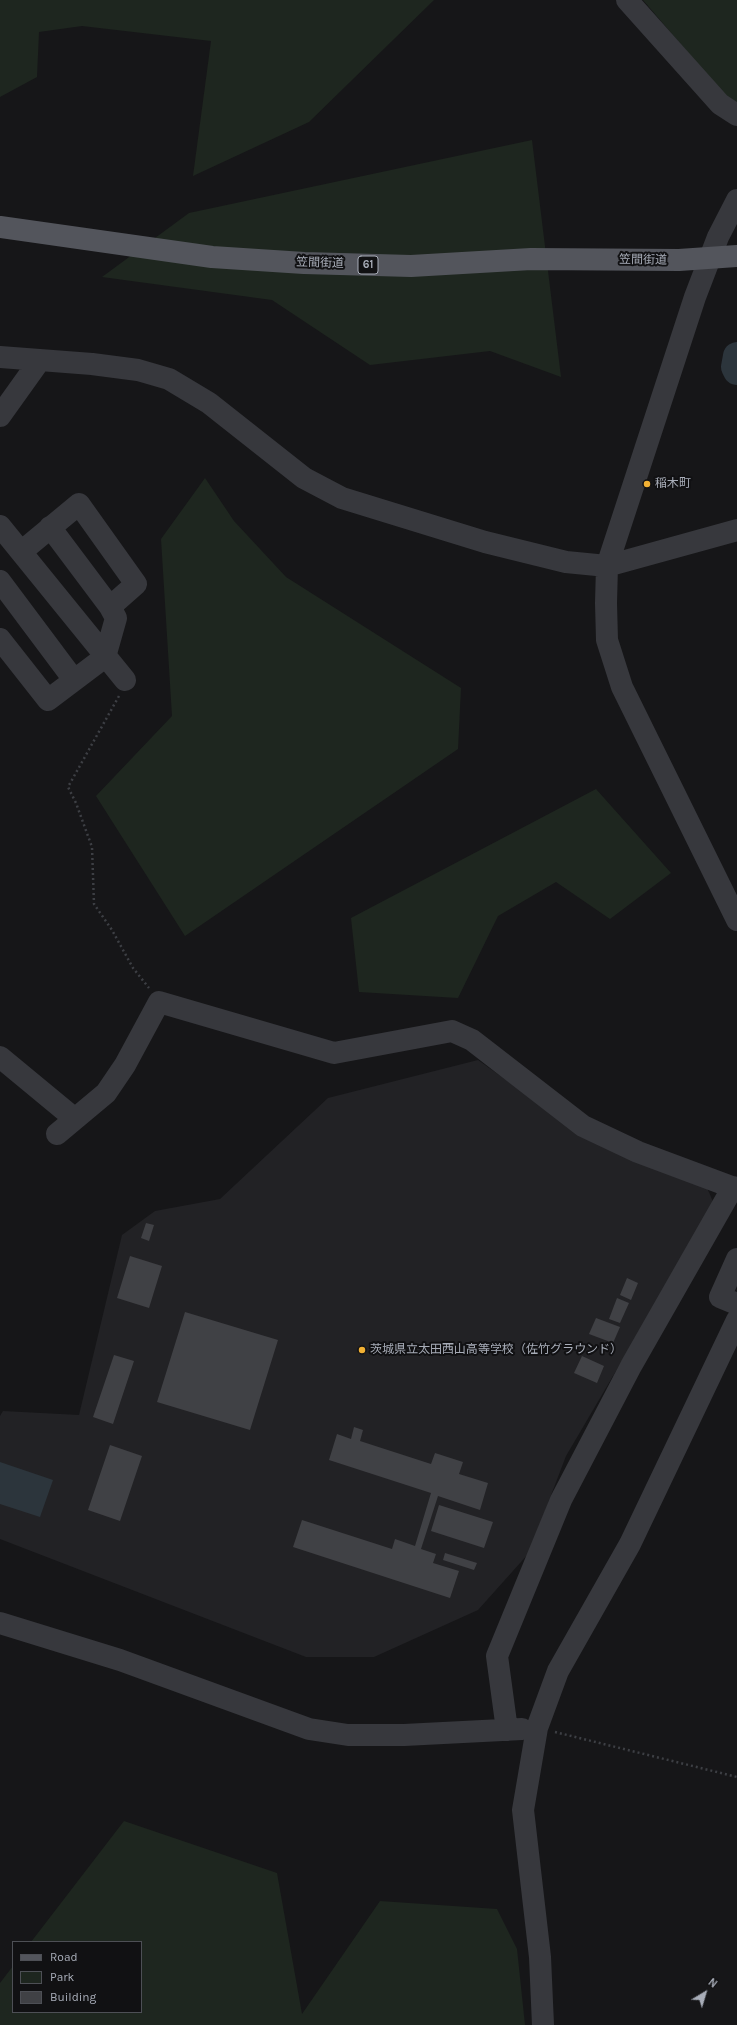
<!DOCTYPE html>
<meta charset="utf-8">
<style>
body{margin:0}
#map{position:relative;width:737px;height:2025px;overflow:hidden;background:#161618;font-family:Karla,sans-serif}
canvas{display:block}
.legend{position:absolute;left:12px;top:1941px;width:130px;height:72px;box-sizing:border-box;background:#111113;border:1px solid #4d4f55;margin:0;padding:5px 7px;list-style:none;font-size:12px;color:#a8adb8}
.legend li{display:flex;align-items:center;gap:8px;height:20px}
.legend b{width:20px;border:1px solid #4d4f55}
.north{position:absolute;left:685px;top:1973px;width:40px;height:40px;-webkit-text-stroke:3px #111113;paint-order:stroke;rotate:38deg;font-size:11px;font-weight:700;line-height:16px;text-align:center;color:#a8adb8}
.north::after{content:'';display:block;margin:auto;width:14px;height:18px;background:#a8adb8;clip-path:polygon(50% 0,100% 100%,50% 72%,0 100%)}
</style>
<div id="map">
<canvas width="737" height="2025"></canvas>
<ul class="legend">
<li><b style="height:5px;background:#53555c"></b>Road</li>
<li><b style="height:11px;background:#1e261f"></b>Park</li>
<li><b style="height:11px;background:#404145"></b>Building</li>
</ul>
<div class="north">N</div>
</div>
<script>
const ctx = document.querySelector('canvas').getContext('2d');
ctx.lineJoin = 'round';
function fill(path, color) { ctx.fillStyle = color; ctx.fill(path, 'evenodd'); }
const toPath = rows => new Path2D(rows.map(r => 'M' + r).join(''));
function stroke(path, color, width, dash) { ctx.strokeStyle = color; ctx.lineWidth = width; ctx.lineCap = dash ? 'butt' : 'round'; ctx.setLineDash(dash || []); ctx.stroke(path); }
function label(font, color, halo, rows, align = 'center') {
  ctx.font = font + ' Karla,"Noto Sans JP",sans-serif'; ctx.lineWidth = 4; ctx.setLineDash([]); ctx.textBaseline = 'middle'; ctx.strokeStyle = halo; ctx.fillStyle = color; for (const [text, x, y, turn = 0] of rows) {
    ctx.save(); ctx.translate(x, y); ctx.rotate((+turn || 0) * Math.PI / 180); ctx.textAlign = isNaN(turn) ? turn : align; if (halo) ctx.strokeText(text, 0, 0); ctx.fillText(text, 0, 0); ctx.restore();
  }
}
const built = toPath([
 [478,1060,588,1138,705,1183,714,1204,566,1456,529,1553,478,1610,374,1657,306,1657,0,1539,0,1416,3,1411,79,1415,122,1235,155,1211,220,1199,328,1098]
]);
const green = toPath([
 [0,0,434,0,309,122,193,176,211,41,82,26,39,32,37,77,0,97],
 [643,0,737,0,737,111,737,110],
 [532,140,561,377,490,351,370,365,272,300,102,277,189,213],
 [205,478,234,521,286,577,461,688,458,749,185,936,96,796,172,716,161,539],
 [596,789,671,873,610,919,556,882,498,916,458,998,359,992,351,918],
 [124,1821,277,1873,302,2014,380,1901,497,1909,517,1949,525,2025,0,2025,0,1983,13,1966,13,2012,141,2012,141,1942,31,1942]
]);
const water = toPath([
 [0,1462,53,1480,40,1517,0,1504]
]);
const river = toPath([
 [737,356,735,367,737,371]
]);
const building = toPath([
 [146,1223,154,1225,149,1241,141,1238],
 [130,1256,162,1266,149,1308,117,1298],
 [627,1278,638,1283,631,1300,620,1295],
 [617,1298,629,1303,620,1323,609,1319],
 [185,1312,278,1340,250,1430,157,1402],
 [596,1318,620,1327,613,1343,589,1334],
 [114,1355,134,1361,113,1424,93,1417],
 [582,1356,604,1366,597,1383,574,1373],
 [354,1427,363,1430,360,1441,431,1464,435,1453,463,1462,459,1474,488,1483,480,1510,438,1496,421,1549,436,1554,433,1563,459,1571,450,1598,293,1547,302,1520,392,1549,395,1539,415,1546,431,1493,329,1460,337,1434,351,1439],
 [110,1445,142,1456,120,1521,88,1510],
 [439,1505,493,1522,484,1548,431,1531],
 [445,1553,477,1563,474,1570,443,1560]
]);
const path = toPath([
 [119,696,68,787,76,803,92,847,94,904,112,930,133,968,149,988],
 [555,1732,737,1777]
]);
const minor = toPath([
 [627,0,720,104,737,115],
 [737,200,718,237,695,297,607,566,606,603,607,640,622,687,737,920],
 [0,357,92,364,138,370,169,379,209,403,304,478,342,498,485,542,566,562,607,566,737,530],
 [0,416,40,360],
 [0,526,125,680],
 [50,527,110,607],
 [0,581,74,680],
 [0,639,48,700,105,657,116,618,110,607,136,584,79,504,21,552],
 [0,1057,75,1119],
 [57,1134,106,1093,125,1065,159,1002,334,1053,452,1031,472,1040,583,1126,638,1152,737,1189],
 [737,1259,720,1297,737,1304],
 [0,1623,120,1660,309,1729,348,1735,404,1735,522,1729],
 [507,1730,497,1656,561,1500,631,1366,733,1187],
 [543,2025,540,1957,523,1810,537,1728,558,1671,630,1544,737,1320]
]);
const major = toPath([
 [0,227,212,257,304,263,411,266,531,259,679,260,737,256]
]);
const markers = [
 [647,484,4,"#f2b134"],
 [362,1350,4,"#f2b134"]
];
const shields = [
 [368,265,20]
];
const shieldNames = [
 ["61",368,265]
];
const streetNames = [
 ["笠間街道",643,260,1],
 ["笠間街道",320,263,2]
];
const poiNames = [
 ["稲木町",655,484],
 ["茨城県立太田西山高等学校（佐竹グラウンド）",370,1350]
];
fill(built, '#222225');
fill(green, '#1e261f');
fill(water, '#2c353c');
stroke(river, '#2c353c', 28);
fill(building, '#404145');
stroke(path, '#3d3f44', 2.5, [2, 3]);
stroke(minor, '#37383d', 22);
stroke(major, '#53555c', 22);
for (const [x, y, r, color] of markers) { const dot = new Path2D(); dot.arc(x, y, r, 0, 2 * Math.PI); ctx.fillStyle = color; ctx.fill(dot); stroke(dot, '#111113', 1.5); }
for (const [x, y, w] of shields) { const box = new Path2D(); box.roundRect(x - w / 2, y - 9, w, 18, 3); ctx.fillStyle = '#111113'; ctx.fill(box); stroke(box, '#a8adb8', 1); }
label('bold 11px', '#a8adb8', null, shieldNames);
label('12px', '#a8adb8', '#111113', streetNames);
label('12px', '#a8adb8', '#111113', poiNames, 'left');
</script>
